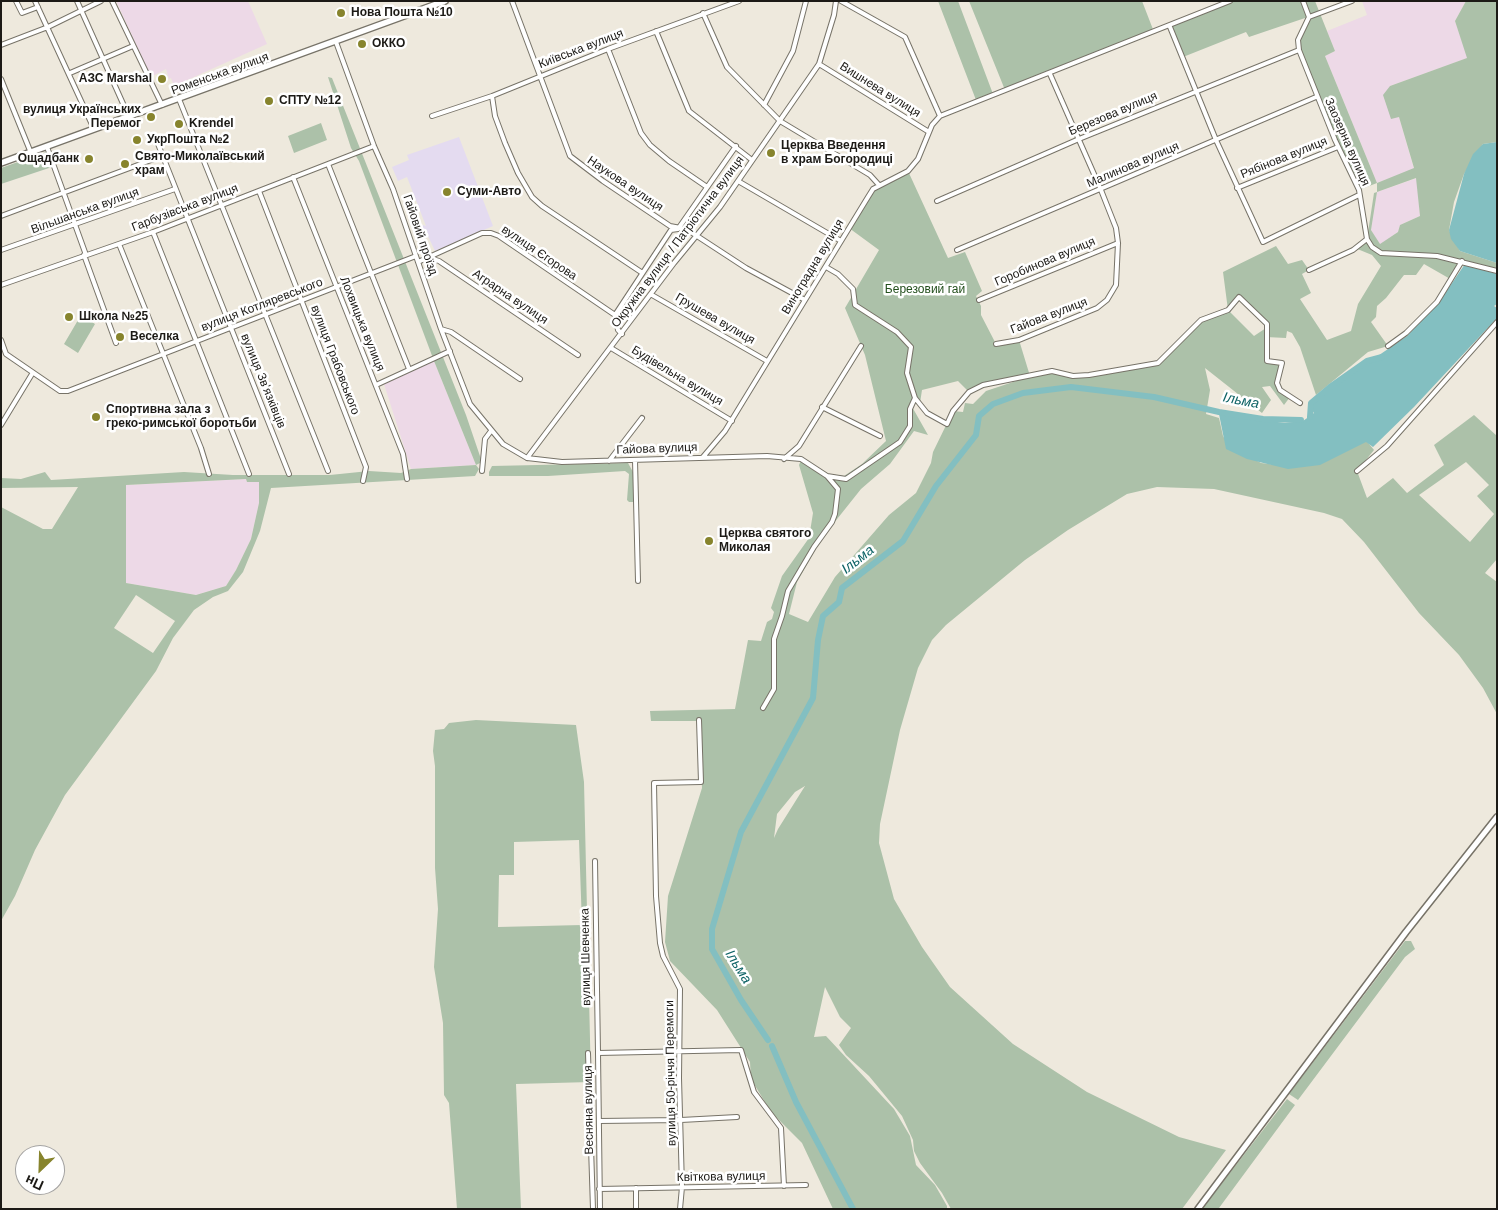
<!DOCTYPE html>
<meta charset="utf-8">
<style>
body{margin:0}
#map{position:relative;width:1498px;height:1210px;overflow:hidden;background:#eee9dd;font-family:Helvetica,sans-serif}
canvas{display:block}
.frame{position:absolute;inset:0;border:2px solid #1c1a16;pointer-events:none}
.north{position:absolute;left:15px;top:1145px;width:50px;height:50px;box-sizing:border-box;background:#fff;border:1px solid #a4a3a2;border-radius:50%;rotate:204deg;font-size:14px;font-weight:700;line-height:20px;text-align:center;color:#1c1a16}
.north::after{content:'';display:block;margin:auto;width:18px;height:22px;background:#87842d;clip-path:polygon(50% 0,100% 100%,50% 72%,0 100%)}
</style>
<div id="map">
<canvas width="1498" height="1210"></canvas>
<div class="frame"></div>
<div class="north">Пн</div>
</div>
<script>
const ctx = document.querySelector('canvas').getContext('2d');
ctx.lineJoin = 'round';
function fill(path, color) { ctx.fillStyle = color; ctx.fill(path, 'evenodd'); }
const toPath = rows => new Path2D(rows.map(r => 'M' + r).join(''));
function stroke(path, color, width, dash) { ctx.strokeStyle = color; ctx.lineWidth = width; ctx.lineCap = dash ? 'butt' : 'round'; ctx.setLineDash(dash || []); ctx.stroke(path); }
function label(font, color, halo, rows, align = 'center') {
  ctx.font = font + ' Helvetica,sans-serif'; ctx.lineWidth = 5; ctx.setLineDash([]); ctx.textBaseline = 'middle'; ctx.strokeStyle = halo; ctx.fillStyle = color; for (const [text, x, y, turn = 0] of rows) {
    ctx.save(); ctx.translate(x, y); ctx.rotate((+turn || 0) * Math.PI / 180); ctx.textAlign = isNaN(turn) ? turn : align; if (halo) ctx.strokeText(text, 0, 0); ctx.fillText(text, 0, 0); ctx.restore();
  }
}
const commercial = toPath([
 [459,137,493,226,435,251,427,234,417,237,414,228,423,225,426,226,407,177,398,181,392,167,409,160,407,155]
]);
const industrial = toPath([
 [116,1,248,1,267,44,174,86,171,78,169,79,166,69,151,77],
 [1362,1,1466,1,1455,21,1468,58,1390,86,1414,169,1377,183,1325,56,1335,51,1327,31,1367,15],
 [1417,178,1420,216,1400,225,1398,232,1380,245,1371,230,1377,192],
 [434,361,476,465,411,469,384,384],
 [246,479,247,482,259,482,259,503,251,539,236,570,226,586,196,595,126,583,126,485]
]);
const green = toPath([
 [938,1,958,1,993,94,976,100],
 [969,1,1142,1,1154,32,1005,90],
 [1230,1,1315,1,1335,51,1325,56,1377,183,1414,168,1399,117,1391,119,1383,95,1390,86,1467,58,1455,21,1466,1,1497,1,1497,142,1483,144,1464,174,1454,202,1449,230,1460,251,1497,263,1497,271,1462,261,1452,280,1424,264,1416,275,1404,275,1386,298,1377,306,1376,317,1371,322,1388,346,1368,352,1316,395,1300,347,1292,333,1287,331,1286,338,1266,337,1267,361,1282,363,1277,383,1280,390,1290,397,1284,405,1270,386,1262,387,1271,400,1262,413,1205,368,1210,390,1206,414,1219,418,1223,436,1228,445,1261,463,1285,466,1366,440,1374,450,1357,471,1367,498,1393,478,1407,493,1444,465,1434,445,1474,415,1497,436,1497,559,1485,573,1497,582,1497,714,1483,688,1459,655,1419,613,1364,542,1342,519,1324,513,1214,489,1157,487,1127,494,1068,530,1025,560,946,625,932,640,918,668,900,730,880,824,879,843,894,899,922,947,950,987,1013,1044,1087,1092,1179,1137,1226,1150,1182,1209,951,1209,942,1193,920,1163,914,1151,913,1140,902,1116,869,1076,846,1055,839,1045,851,1028,840,1017,825,987,814,1037,826,1036,894,1109,910,1136,916,1165,935,1185,947,1206,947,1209,833,1209,802,1143,771,1112,751,1079,750,1062,717,1010,670,961,665,942,668,896,702,788,699,721,651,721,650,711,735,709,748,640,761,641,767,622,772,619,774,612,771,608,782,576,809,538,813,513,799,465,802,458,829,474,844,476,862,464,886,441,865,355,845,308,879,250,849,228,873,189,908,171,948,258,965,252,982,291,976,296,981,306,981,315,996,344,1019,340,1030,376,1052,371,1089,375,1158,363,1201,320,1228,310,1223,272,1276,246,1288,264,1302,260,1309,270,1302,274,1311,293,1300,299,1327,340,1351,331,1358,304,1381,266,1372,255,1355,248,1367,239,1374,193,1377,192,1377,183,1359,190,1335,140,1299,50,1298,40,1308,17,1249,37,1246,32,1183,57,1170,27],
 [1416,178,1420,216,1400,225,1398,232,1380,244,1371,230,1377,192],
 [1240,297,1267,324,1266,328,1254,336,1228,310],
 [1025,378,986,391,973,404,965,403,963,412,953,411,933,452,931,463,916,493,889,515,835,577,808,622,789,614,797,582,822,538,861,489,890,464,914,431,928,435,911,405,915,398,920,403,922,390,958,381,969,392,994,382],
 [1466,462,1489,485,1477,496,1494,514,1470,542,1419,495],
 [805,786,778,829,774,838,777,814,795,792],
 [328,77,332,78,466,415,482,462,476,465,479,469,475,476,271,488,260,531,243,572,228,591,213,597,194,610,173,638,156,671,65,795,35,850,15,896,1,921,1,507,43,529,52,529,78,487,1,488,1,478,21,479,45,472,51,480,184,472,233,475,330,475,369,471,401,473,411,469,476,465,434,361,359,161,351,148],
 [246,479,247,482,259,482,259,503,251,539,236,570,226,586,196,595,126,583,126,485],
 [136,595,175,621,153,653,114,628],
 [321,123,327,140,294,153,288,136],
 [46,152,52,167,1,184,1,168],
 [81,315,95,324,78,353,64,344],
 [628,463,633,472,633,502,629,502,627,500,629,474,625,471,548,476,489,476,489,472,492,466],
 [476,720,576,725,584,782,591,1082,516,1084,521,1209,457,1209,449,1103,444,1095,443,1023,434,967,438,909,435,868,435,766,433,751,435,730,444,729,449,723],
 [579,840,582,925,498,927,499,875,514,875,514,842],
 [1405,941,1411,941,1415,949,1405,957,1298,1100,1289,1094],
 [1287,1099,1295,1105,1219,1208,1202,1209]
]);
const water = toPath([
 [1497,142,1497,263,1460,251,1451,239,1449,230,1464,174,1473,154,1483,144],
 [1465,264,1497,274,1497,304,1494,306,1497,308,1497,318,1414,407,1373,447,1366,442,1320,465,1288,469,1247,459,1226,449,1219,414,1285,423,1303,421,1314,413,1310,407,1325,392,1407,336,1439,302]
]);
const river = toPath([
 [1310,417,1311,403,1330,387,1367,361,1382,357],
 [768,1040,741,1000,712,949,712,929,741,832,813,698,818,640,823,616,839,602,842,588,903,541,936,486,976,435,979,416,993,404,1023,393,1071,387,1154,397,1219,412,1263,419,1301,420],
 [772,1046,796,1102,853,1209]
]);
const street = toPath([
 [16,1,22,13,38,7],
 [35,1,94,129],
 [77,1,129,117],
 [112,1,162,105],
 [512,1,570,156,603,181,670,226,686,229,694,234],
 [841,1,905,37,940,116],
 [1303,1,1309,17],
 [703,13,727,67,780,121,870,175,879,185],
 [1309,17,1298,40,1299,50,1335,140,1359,190,1367,239,1372,247,1381,253,1437,256,1497,271],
 [1309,17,1352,1],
 [1170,27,1216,140,1263,242,1359,195],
 [656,31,689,111,752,160],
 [336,42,374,146,393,189,441,329,470,404,503,444,527,458,562,462,767,456,801,459,827,476,838,489,835,514,832,522,814,547,788,591,782,616,774,639,774,689,763,708],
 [1,45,48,27,101,1],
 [608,49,641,133,650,145,669,161,707,187],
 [819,64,929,132],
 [70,73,133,46],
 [1,79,31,153],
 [492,96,495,116,505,143,518,173,532,197,542,206,641,272],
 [179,99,328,471],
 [764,105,793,51,806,1],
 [432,116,492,96,608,49,739,1],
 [158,144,289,474],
 [47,147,86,255],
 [328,164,409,369],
 [293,177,403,454,407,479],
 [738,181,841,241],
 [1237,188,1338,147],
 [259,191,366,467,363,481],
 [937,201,1079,139,1299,50],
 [1,216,162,156],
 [153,232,249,474],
 [697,236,746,268,805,300],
 [119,244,201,448,209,474],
 [1,250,175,189],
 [957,250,1316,97],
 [84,255,116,343],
 [430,258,439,261,578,355],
 [418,262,482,233,491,233,499,236,615,315,618,330,622,334],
 [826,267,838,274,853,289,855,305,897,332,911,347,907,373,915,398],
 [1309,270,1353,250,1367,239],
 [1,285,153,232,374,146],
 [652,295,767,361],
 [979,300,1118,243],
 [615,315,671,230,678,229,736,146],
 [441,329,451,332,520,379],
 [1,340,6,354,60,391,68,391,416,256],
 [996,344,1019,340,1097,308,1107,300,1116,285,1118,243,1116,228,1101,190,1050,74],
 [1388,346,1406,333,1437,302,1462,261],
 [611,348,732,421],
 [376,385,450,351],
 [822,407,880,436],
 [1,425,32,374],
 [703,457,725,431,868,197,873,189,908,171,918,159,932,125,940,116,1230,1],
 [527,458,674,263,720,207,819,64,834,15,836,1],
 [784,459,799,446,861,346],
 [635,460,638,581],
 [609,461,642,418],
 [482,471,485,439,491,431],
 [1357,471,1387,446,1497,322],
 [827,476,846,479,900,442,910,426,910,409,915,398,927,413,947,424,953,411,969,392,983,385,1052,371,1073,376,1089,375,1158,363,1201,320,1228,310,1239,297,1267,324,1267,361,1282,363,1277,383,1280,390,1300,403],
 [595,861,598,1053],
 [588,1053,593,1209],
 [599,1121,681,1120,737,1117],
 [636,1188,636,1209],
 [599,1189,806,1185],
 [600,1209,598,1053,741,1050,754,1092,781,1128,784,1186],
 [680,1209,682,1187,679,1078,680,989,663,956,660,943,656,896,654,783,701,782,699,720]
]);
const secondary = toPath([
 [1198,1209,1406,932,1497,817]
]);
const primary = toPath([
 [1,163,445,1]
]);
const markers = [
 [341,13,5,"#87842d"],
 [362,44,5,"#87842d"],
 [162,79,5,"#87842d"],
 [269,101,5,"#87842d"],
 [151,117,5,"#87842d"],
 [179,124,5,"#87842d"],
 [137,140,5,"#87842d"],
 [771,153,5,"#87842d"],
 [89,159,5,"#87842d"],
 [125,164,5,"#87842d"],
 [447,192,5,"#87842d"],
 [69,317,5,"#87842d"],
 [120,337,5,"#87842d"],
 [96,417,5,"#87842d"],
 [709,541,5,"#87842d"]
];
const poiNames = [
 ["Нова Пошта №10",351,13],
 ["ОККО",372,44],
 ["АЗС Marshal",152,79,"right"],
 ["СПТУ №12",279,101],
 ["вулиця Українських",141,110,"right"],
 ["Перемог",141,124,"right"],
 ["Krendel",189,124],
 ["УкрПошта №2",147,140],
 ["Церква Введення",781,146],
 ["в храм Богородиці",781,160],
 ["Свято-Миколаївський",135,157],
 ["храм",135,171],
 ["Ощадбанк",79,159,"right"],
 ["Суми-Авто",457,192],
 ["Школа №25",79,317],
 ["Веселка",130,337],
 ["Спортивна зала з",106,410],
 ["греко-римської боротьби",106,424],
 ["Церква святого",719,534],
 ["Миколая",719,548]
];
const streetNames = [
 ["Київська вулиця",581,49,-21],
 ["Роменська вулиця",220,74,-20],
 ["Вишнева вулиця",880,90,32],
 ["Березова вулиця",1113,114,-23],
 ["Заозерна вулиця",1347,142,66],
 ["Рябінова вулиця",1284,158,-22],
 ["Малинова вулиця",1133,165,-23],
 ["Наукова вулиця",625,184,34],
 ["Гарбузівська вулиця",185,208,-21],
 ["Вільшанська вулиця",85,211,-20],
 ["Гайовий проїзд",420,235,71],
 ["Окружна вулиця / Патріотична вулиця",678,242,-53],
 ["вулиця Єгорова",539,253,34],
 ["Горобинова вулиця",1045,262,-23],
 ["Виноградна вулиця",813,267,-59],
 ["Аграрна вулиця",510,297,34],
 ["вулиця Котляревського",262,305,-21],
 ["Гайова вулиця",1049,316,-21],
 ["Грушева вулиця",715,319,30],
 ["Лохвицька вулиця",362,324,68],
 ["вулиця Грабовського",335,360,69],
 ["Будівельна вулиця",677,376,31],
 ["вулиця Звʼязківців",263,381,68],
 ["Гайова вулиця",657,449,-2],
 ["вулиця Шевченка",586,957,-91],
 ["вулиця 50-річчя Перемоги",671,1073,-91],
 ["Весняна вулиця",589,1110,-91],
 ["Квіткова вулиця",721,1177,-1]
];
const parkNames = [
 ["Березовий гай",925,290]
];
const waterNames = [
 ["Ільма",1241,401,11],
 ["Ільма",858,560,-38],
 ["Ільма",738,967,58]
];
fill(commercial, '#e4dbf0');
fill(industrial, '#edd9e7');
fill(green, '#acc1a9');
fill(water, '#83bfc1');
stroke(river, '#83bfc1', 6);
stroke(street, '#777368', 6);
stroke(secondary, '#777368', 8);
stroke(primary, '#777368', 8);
stroke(street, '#fff', 4);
stroke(secondary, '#fff', 5);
stroke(primary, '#fff', 5.5);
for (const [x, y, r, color] of markers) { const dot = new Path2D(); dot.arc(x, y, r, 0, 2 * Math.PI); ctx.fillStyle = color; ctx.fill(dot); stroke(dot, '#fff', 2); }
label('bold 12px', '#1c1a16', '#fff', poiNames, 'left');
label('12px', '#1c1a16', '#fff', streetNames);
label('12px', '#234f1d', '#fff', parkNames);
label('italic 14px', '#0e6366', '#fff', waterNames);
</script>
